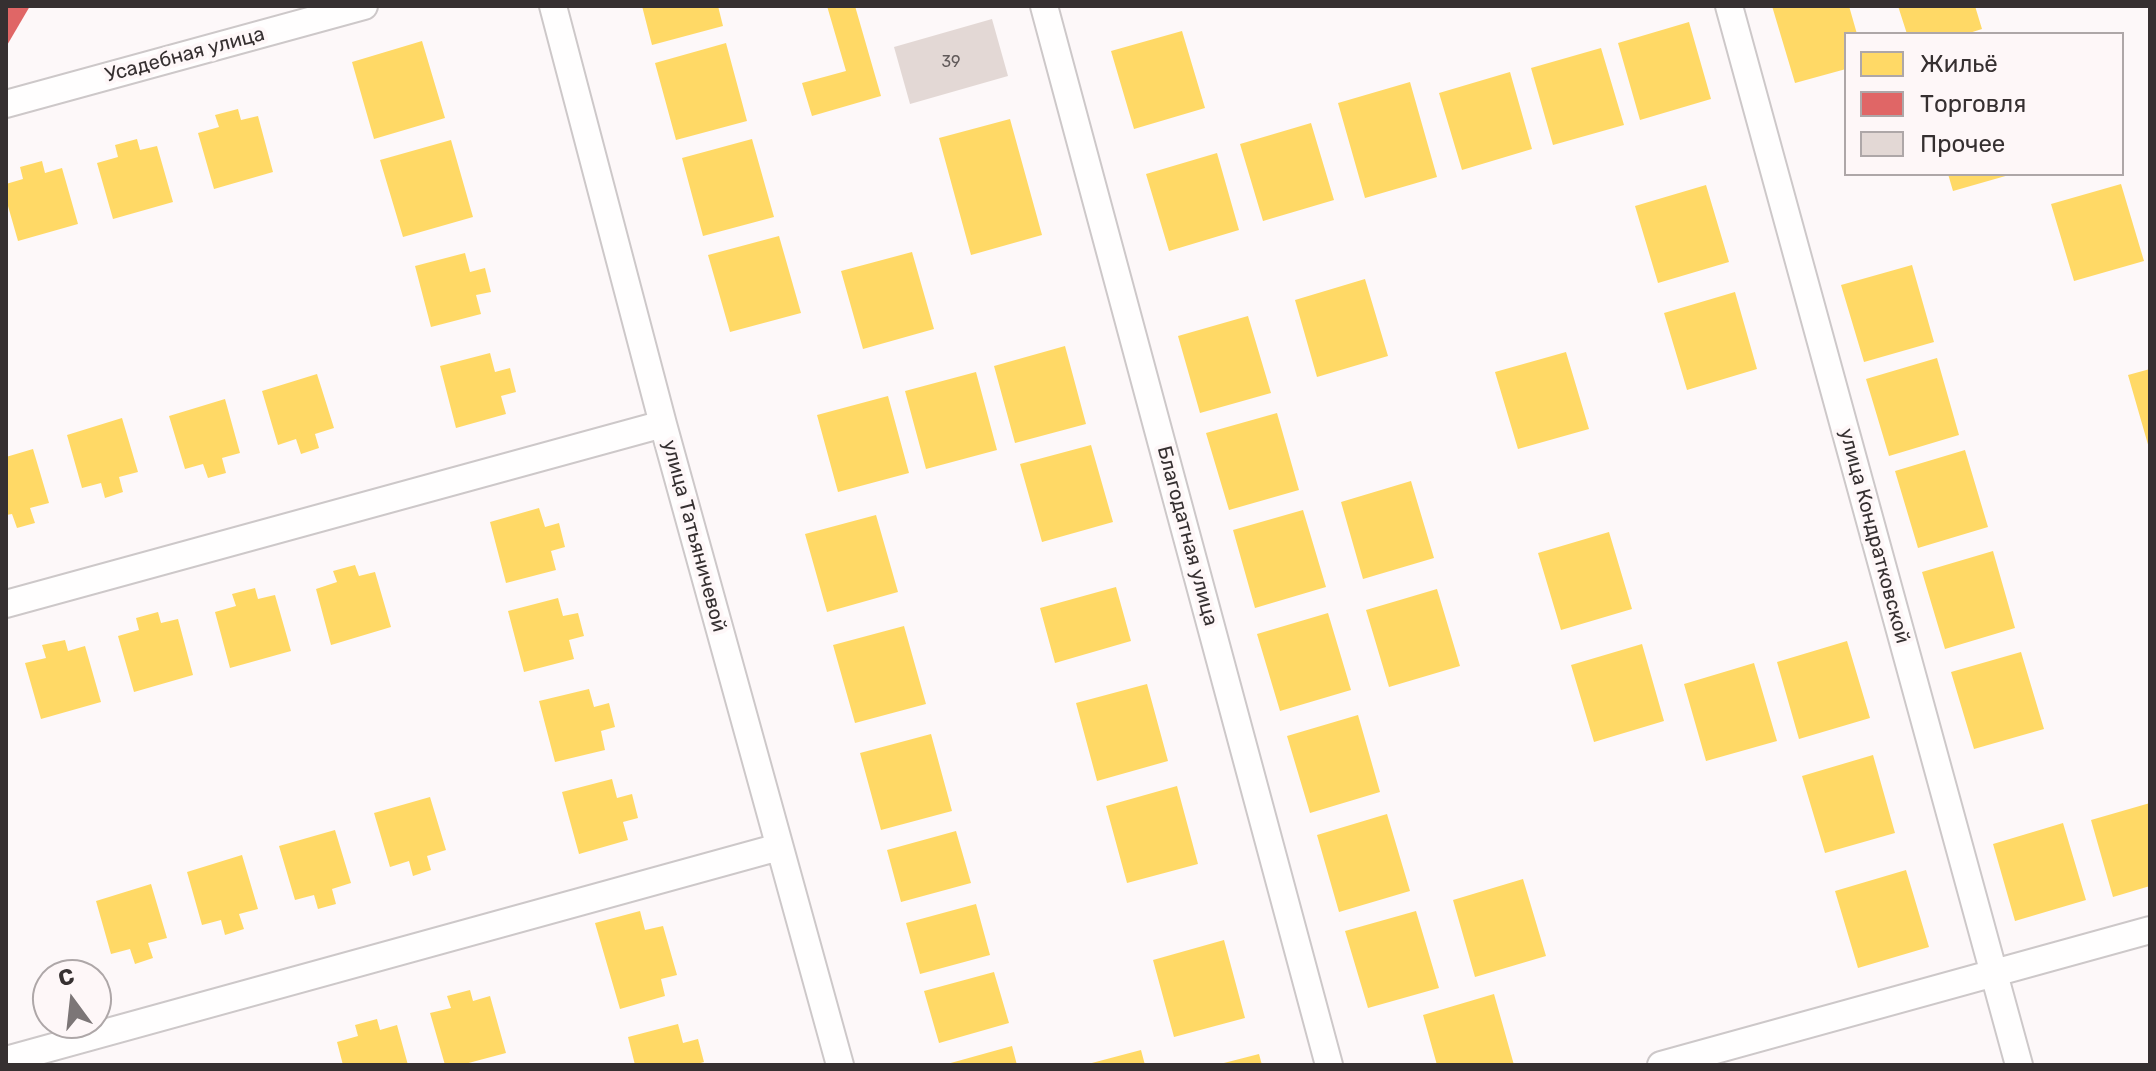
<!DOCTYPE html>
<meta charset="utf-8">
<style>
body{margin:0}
#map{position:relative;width:2156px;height:1071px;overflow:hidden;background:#fdf8f9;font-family:Rubik,sans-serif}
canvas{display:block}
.frame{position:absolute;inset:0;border:8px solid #363031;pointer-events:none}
.legend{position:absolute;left:1844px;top:32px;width:280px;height:144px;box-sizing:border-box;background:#fef7f8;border:2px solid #aea7a8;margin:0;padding:10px 14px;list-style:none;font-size:24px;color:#363031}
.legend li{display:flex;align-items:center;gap:16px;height:40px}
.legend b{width:40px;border:2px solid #aea7a8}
.north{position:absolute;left:32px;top:959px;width:80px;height:80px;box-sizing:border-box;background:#fef7f8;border:2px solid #aea7a8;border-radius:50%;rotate:345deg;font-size:22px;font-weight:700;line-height:32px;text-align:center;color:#363031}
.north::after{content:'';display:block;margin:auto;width:28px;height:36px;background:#7c7677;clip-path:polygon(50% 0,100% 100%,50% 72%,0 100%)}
</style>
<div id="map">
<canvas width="2156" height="1071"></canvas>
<div class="frame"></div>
<ul class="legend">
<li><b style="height:22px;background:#ffd966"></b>Жильё</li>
<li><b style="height:22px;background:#e06666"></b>Торговля</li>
<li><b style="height:22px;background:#e3d8d5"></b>Прочее</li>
</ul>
<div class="north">С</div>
</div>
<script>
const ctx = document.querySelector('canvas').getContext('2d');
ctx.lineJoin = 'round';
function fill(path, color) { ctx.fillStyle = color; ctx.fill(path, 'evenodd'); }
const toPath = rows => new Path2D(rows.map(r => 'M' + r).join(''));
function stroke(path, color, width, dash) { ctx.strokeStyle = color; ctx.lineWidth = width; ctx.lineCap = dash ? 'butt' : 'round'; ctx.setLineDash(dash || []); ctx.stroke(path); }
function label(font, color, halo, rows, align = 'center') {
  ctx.font = font + ' Rubik,sans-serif'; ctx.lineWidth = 8; ctx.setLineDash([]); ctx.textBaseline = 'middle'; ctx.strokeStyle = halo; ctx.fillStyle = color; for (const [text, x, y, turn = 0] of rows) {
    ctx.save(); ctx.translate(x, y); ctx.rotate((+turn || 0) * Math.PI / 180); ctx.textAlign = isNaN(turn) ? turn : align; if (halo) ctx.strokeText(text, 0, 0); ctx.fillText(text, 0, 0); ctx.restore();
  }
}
const homes = toPath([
 [642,6,718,6,723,26,652,45],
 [827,6,855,6,881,96,812,116,802,83,846,71],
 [1772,6,1849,6,1857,34,1846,34,1846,69,1795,83],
 [1898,6,1975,6,1982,29,1966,34,1907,34],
 [1689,22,1711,99,1640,120,1618,43],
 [1182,31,1205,108,1134,129,1111,51],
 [422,41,445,118,374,139,352,62],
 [726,43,747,121,676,140,655,63],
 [1601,48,1624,125,1553,145,1531,68],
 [1510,72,1532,149,1462,170,1439,93],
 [1410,82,1437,177,1365,198,1338,103],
 [238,109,241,120,258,116,273,172,214,189,198,133,219,127,215,115],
 [1010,119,1042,235,971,255,939,138],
 [1311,123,1334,200,1263,221,1240,144],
 [137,139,140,150,157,146,173,202,113,219,97,163,118,157,115,145],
 [752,139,774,217,703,236,682,158],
 [451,140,473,217,403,237,380,160],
 [1217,153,1239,230,1169,251,1146,174],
 [42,161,45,173,62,168,78,224,18,241,6,199,6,184,23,179,20,167],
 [1948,174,2009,174,2009,175,1953,191],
 [2121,184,2144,261,2074,281,2051,204],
 [1706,185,1729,262,1658,283,1635,206],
 [779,236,801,313,730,332,708,255],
 [912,252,934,329,863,349,841,271],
 [465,253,470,272,485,268,491,292,476,295,481,314,431,327,415,266],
 [1912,265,1934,342,1864,362,1841,285],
 [1365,279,1388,356,1317,377,1295,300],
 [1735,292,1757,369,1687,390,1664,313],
 [1248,316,1271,393,1200,413,1178,336],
 [1065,346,1086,424,1015,443,994,366],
 [1566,352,1589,429,1518,449,1495,372],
 [490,353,495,372,510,368,516,392,501,396,506,414,456,428,440,366],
 [1937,358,1959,435,1889,456,1866,379],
 [2150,369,2150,448,2149,448,2128,375],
 [976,372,997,450,926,469,905,391],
 [317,374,334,428,315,434,319,448,301,454,296,439,278,445,262,391],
 [888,396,909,473,838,492,817,415],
 [225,399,240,453,222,458,226,473,208,478,203,464,185,469,169,416],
 [1277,413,1299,490,1229,510,1206,433],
 [122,418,138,472,119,477,123,492,105,498,101,483,82,488,67,435],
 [1091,445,1113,522,1042,542,1020,464],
 [33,449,49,503,30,508,35,523,17,528,12,514,6,515,6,457],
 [1965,450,1988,527,1918,548,1895,471],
 [1411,481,1434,558,1363,579,1341,502],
 [539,508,545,527,559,523,565,547,551,551,556,570,506,583,490,522],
 [1303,510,1326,587,1255,608,1233,530],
 [876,515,898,592,827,612,805,534],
 [1609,532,1632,609,1561,630,1538,553],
 [1993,551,2015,628,1945,649,1922,572],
 [355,565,359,576,375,572,391,627,331,645,316,589,337,582,333,571],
 [1116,587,1131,641,1055,663,1040,608],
 [255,588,258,599,275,595,291,651,230,668,215,612,236,606,232,594],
 [1437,589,1460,666,1389,687,1366,610],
 [558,598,563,616,578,613,584,636,569,640,574,659,524,672,508,611],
 [158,612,161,623,178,619,193,675,134,692,118,636,139,630,136,618],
 [1328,613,1351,690,1280,711,1257,634],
 [904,626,926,704,855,723,833,645],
 [65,640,68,651,85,646,101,702,41,719,25,663,46,658,42,645],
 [1847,641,1870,718,1799,739,1777,662],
 [1642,644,1664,721,1594,742,1571,665],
 [2021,652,2044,729,1974,749,1951,672],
 [1754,663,1777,741,1706,761,1684,684],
 [1147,684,1168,761,1097,781,1076,703],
 [589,689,594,707,609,703,615,727,601,731,605,750,555,762,539,701],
 [1358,715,1380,792,1310,813,1287,736],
 [931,734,952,811,881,830,860,753],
 [1873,755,1895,833,1825,853,1802,776],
 [612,779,617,798,632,794,638,818,623,822,628,840,579,854,562,792],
 [1177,786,1198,864,1127,883,1106,806],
 [430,797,446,850,427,856,431,870,413,876,409,861,390,867,374,813],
 [2150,803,2150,886,2113,897,2091,820],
 [1387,814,1410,891,1339,912,1317,835],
 [2063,823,2086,900,2015,921,1993,844],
 [335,830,351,883,332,889,336,904,318,909,314,895,295,900,279,846],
 [956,831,971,883,901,902,887,850],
 [242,855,258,909,239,914,244,929,225,935,221,920,202,925,187,872],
 [1906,870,1929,947,1858,968,1835,891],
 [1523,879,1546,956,1475,977,1453,900],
 [151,884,167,938,148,943,153,958,135,964,130,949,111,954,96,901],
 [976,904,990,955,920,974,906,923],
 [640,911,645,930,663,926,677,975,661,979,665,996,620,1009,595,923],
 [1416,911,1439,988,1368,1008,1345,931],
 [1224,940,1245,1018,1174,1037,1153,960],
 [994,972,1009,1023,939,1043,924,991],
 [470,990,473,1001,490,996,506,1053,461,1065,445,1065,430,1013,451,1008,447,996],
 [1494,994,1514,1065,1437,1065,1423,1015],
 [377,1019,380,1030,397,1025,408,1065,343,1065,337,1042,358,1036,355,1025],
 [678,1024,683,1043,698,1039,704,1062,694,1065,635,1065,628,1037],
 [1012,1046,1017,1065,947,1065,947,1064],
 [1141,1050,1145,1065,1088,1065,1088,1064],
 [1259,1054,1262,1065,1220,1065,1220,1064]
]);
const shops = toPath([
 [6,6,30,6,6,47]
]);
const building = toPath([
 [992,19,1008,76,910,104,894,47]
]);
const minor = toPath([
 [553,6,663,424,840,1065],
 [1044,6,1329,1065],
 [1729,6,2019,1065],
 [6,104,364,6],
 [6,604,663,424],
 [6,1060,779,847],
 [1661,1065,2150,930]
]);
const numberNames = [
 ["39",951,62]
];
const streetNames = [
 ["Усадебная улица",185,55,-15],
 ["улица Татьяничевой",694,536,75],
 ["Благодатная улица",1187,536,75],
 ["улица Кондратковской",1874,536,75]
];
fill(homes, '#ffd966');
fill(shops, '#e06666');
fill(building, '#e3d8d5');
stroke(minor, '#cdc8c9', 30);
stroke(minor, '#fffefe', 26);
label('16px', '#615a5a', null, numberNames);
label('20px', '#363031', '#fef7f8', streetNames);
</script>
